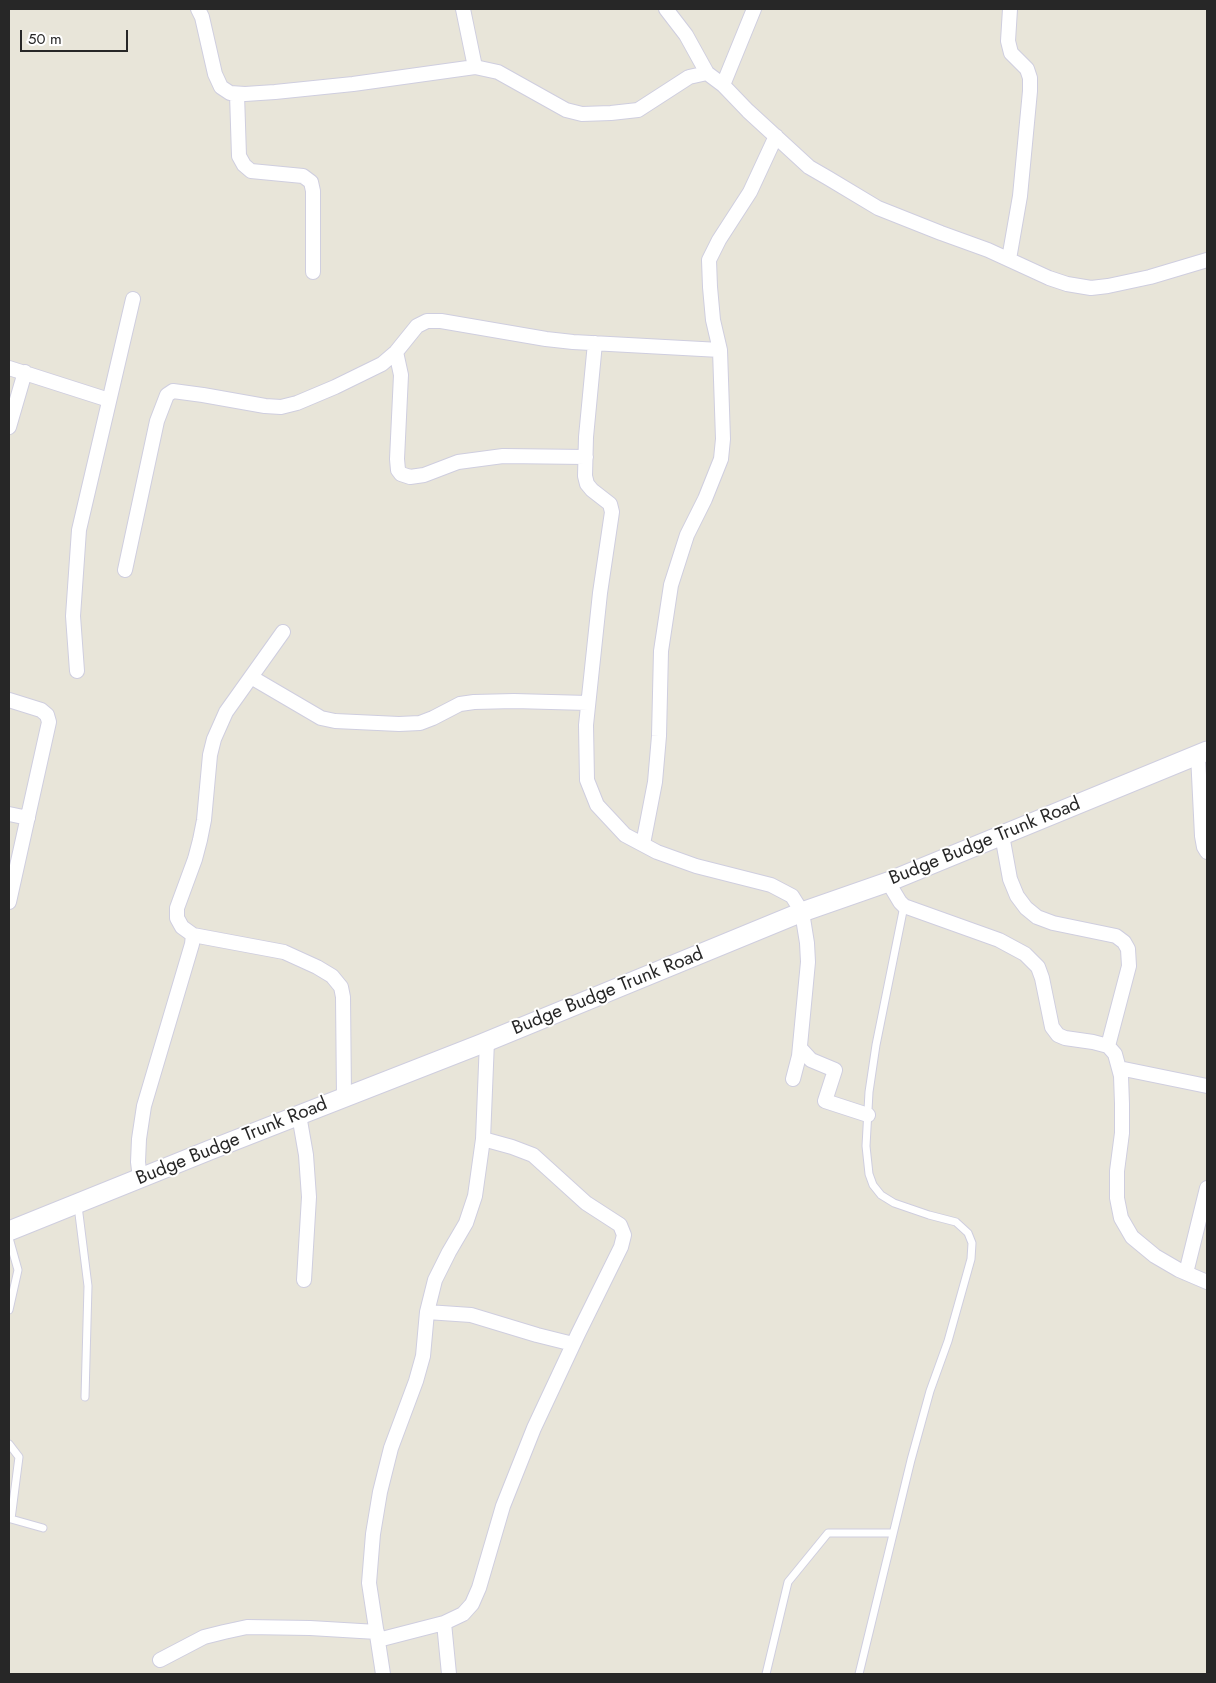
<!DOCTYPE html>
<style>
body{margin:0}
#map{position:relative;width:1216px;height:1683px;overflow:hidden;background:#e8e5d9;font-family:Jost,sans-serif}
canvas{display:block}
.frame{position:absolute;inset:0;border:10px solid #272727;pointer-events:none}
.scale{position:absolute;left:20px;top:30px;width:108px;height:22px;box-sizing:border-box;border:2px solid #272727;border-top:0;padding-left:6px;font-size:15px;line-height:18px;white-space:nowrap;color:#272727;-webkit-text-stroke:4px #fff;paint-order:stroke}
</style>
<div id="map">
<canvas width="1216" height="1683"></canvas>
<div class="frame"></div>
<div class="scale">50 m</div>
</div>
<script>
const ctx = document.querySelector('canvas').getContext('2d');
ctx.lineJoin = 'round';
const toPath = rows => new Path2D(rows.map(r => 'M' + r).join(''));
function stroke(path, color, width, dash) { ctx.strokeStyle = color; ctx.lineWidth = width; ctx.lineCap = dash ? 'butt' : 'round'; ctx.setLineDash(dash || []); ctx.stroke(path); }
function label(font, color, halo, rows, align = 'center') {
  ctx.font = font + ' Jost,sans-serif'; ctx.lineWidth = 4; ctx.setLineDash([]); ctx.textBaseline = 'middle'; ctx.strokeStyle = halo; ctx.fillStyle = color; for (const [text, x, y, turn = 0] of rows) {
    ctx.save(); ctx.translate(x, y); ctx.rotate((+turn || 0) * Math.PI / 180); ctx.textAlign = isNaN(turn) ? turn : align; if (halo) ctx.strokeText(text, 0, 0); ctx.fillText(text, 0, 0); ctx.restore();
  }
}
const service = toPath([
 [78,1206,88,1286,85,1397],
 [9,1238,18,1270,9,1310],
 [9,1444,19,1457,11,1519,43,1528],
 [766,1674,788,1582,828,1533,893,1533],
 [859,1674,911,1460,930,1391,948,1341,971,1259,972,1243,968,1233,956,1222,929,1215,894,1203,881,1195,873,1185,869,1174,866,1146,869,1092,876,1045,904,906]
]);
const minor = toPath([
 [198,9,202,17,215,74,221,87,230,93,245,94,275,92,353,84,475,67,498,72,566,110,582,114,611,113,638,110,689,77,707,73,723,85,748,111,809,167,828,178,878,208,941,233,988,250,1049,278,1067,284,1091,288,1108,286,1150,277,1207,260],
 [463,9,475,67],
 [666,9,686,35,707,73],
 [723,85,754,9],
 [237,94,239,156,244,165,251,171,303,176,311,182,313,191,313,272],
 [1009,259,1020,196,1030,91,1030,78,1027,69,1011,53,1008,41,1010,9],
 [595,343,586,437,585,476,587,484,592,490,610,504,612,512,600,593,586,725,587,780,597,805,625,835,657,852,696,866,771,885,792,896,802,912,807,943,808,962,799,1056,793,1079],
 [396,352,401,375,397,459,398,470,401,474,410,477,424,475,458,462,503,456,586,457],
 [9,368,109,400],
 [9,427,25,372],
 [125,570,157,421,167,395,173,391,203,395,265,406,281,407,297,403,335,387,382,364,396,352,417,326,427,321,441,321,546,339,573,342,720,350],
 [77,671,73,616,79,530,133,299],
 [251,677,321,718,335,721,399,724,420,723,433,718,460,704,474,702,514,701,588,703],
 [9,700,41,710,47,715,49,722,9,902],
 [1198,755,1202,836,1204,847,1207,852],
 [9,814,28,818],
 [1002,835,1010,879,1017,896,1026,908,1037,917,1053,923,1116,936,1124,942,1128,949,1129,966,1108,1046],
 [643,844,655,782,659,736,661,651,671,585,687,535,705,499,721,459,723,439,720,350,713,320,710,287,709,260,719,240,750,192,776,136],
 [888,882,900,902,904,906,999,940,1025,954,1038,967,1042,978,1052,1027,1058,1035,1065,1038,1093,1042,1108,1046,1115,1054,1121,1076,1122,1104,1122,1133,1117,1171,1117,1198,1121,1218,1132,1237,1155,1256,1179,1270,1207,1282],
 [193,935,284,952,317,967,332,976,341,987,343,997,344,1097],
 [800,1048,811,1060,835,1070,825,1101,868,1115],
 [1119,1068,1207,1086],
 [299,1115,306,1155,309,1197,304,1280],
 [140,1178,138,1162,139,1139,144,1106,192,944,193,935,182,927,177,918,177,908,195,859,200,840,204,820,210,755,214,739,226,712,283,632],
 [1186,1273,1207,1188],
 [427,1312,471,1315,537,1335,573,1344],
 [444,1623,449,1674],
 [378,1640,444,1623,463,1614,472,1604,479,1588,503,1506,534,1428,578,1334,621,1247,624,1235,620,1225,586,1203,533,1155,512,1147,483,1139],
 [160,1660,204,1637,224,1632,247,1627,310,1628,377,1632],
 [383,1674,369,1583,373,1534,380,1492,391,1448,416,1381,423,1356,427,1312,435,1280,449,1252,466,1223,475,1196,483,1139,487,1041]
]);
const secondary = toPath([
 [9,1231,210,1150,481,1044,802,912,888,882,1207,751]
]);
const streetNames = [
 ["Budge Budge Trunk Road",985,842,-22],
 ["Budge Budge Trunk Road",608,992,-22],
 ["Budge Budge Trunk Road",232,1142,-22]
];
stroke(service, '#cfcedf', 9);
stroke(minor, '#cfcedf', 16);
stroke(secondary, '#cfcedf', 21);
stroke(service, '#fff', 7);
stroke(minor, '#fff', 14);
stroke(secondary, '#fff', 19);
label('19px', '#272727', '#fff', streetNames);
</script>
